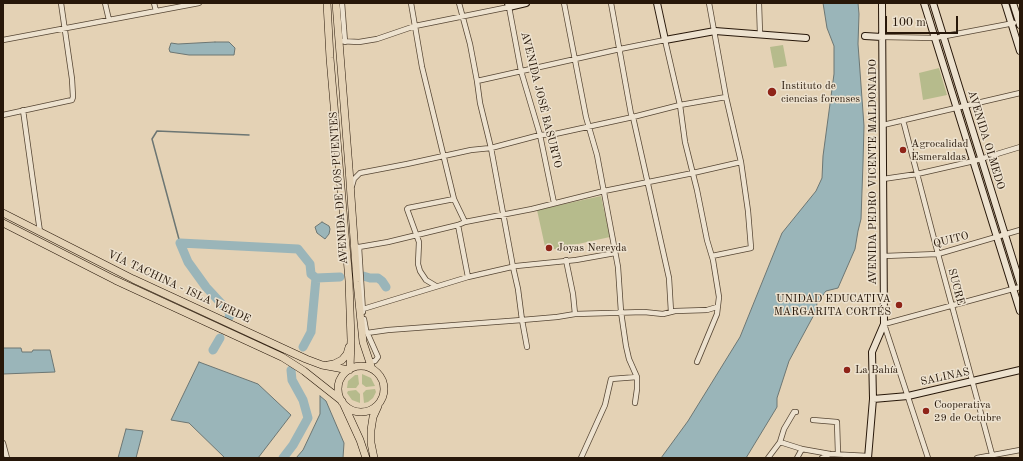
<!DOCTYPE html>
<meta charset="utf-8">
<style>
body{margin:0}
#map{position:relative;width:1023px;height:461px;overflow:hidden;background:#e4d2b5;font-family:"Old Standard TT",serif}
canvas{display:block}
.frame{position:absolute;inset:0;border:4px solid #271709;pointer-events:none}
.scale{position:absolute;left:885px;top:16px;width:73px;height:18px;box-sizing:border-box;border:2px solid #271709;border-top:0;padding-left:5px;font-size:12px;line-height:14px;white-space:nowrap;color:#271709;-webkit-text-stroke:3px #ede2cf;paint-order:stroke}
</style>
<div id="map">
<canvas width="1023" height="461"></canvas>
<div class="frame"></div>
<div class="scale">100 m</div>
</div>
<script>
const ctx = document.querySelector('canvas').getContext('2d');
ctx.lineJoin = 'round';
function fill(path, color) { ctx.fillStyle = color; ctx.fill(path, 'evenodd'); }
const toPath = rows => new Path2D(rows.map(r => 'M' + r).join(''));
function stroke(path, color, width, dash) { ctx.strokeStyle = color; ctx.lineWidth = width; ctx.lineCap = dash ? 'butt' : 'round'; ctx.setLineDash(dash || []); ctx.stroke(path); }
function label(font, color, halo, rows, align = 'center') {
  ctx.font = font + ' "Old Standard TT",serif'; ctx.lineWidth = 3; ctx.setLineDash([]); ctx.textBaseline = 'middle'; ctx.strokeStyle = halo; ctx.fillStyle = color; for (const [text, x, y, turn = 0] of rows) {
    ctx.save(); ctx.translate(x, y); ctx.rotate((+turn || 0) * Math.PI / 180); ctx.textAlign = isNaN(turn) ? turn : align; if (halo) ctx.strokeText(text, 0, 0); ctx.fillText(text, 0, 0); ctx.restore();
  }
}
const green = toPath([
 [783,45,787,66,774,68,770,47],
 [939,68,947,95,923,100,919,73],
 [601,196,610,237,546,251,537,210],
 [362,374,371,378,375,386,366,387,362,384],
 [355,375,358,375,359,384,356,388,347,388,348,381],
 [375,389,376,392,373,398,368,402,364,403,363,393,366,390],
 [356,390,360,394,360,403,352,400,347,393,348,391]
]);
const water = toPath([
 [823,3,858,3,859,14,858,44,864,126,863,163,861,219,858,231,855,249,838,288,826,291,817,303,816,311,789,361,777,398,777,407,746,458,661,458,688,421,740,337,782,233,816,191,822,178,823,156,834,74,834,46,827,28,823,3],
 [215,42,229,42,235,48,234,55,189,55,170,52,169,49,171,43,178,44,215,42],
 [322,222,329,226,330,229,329,234,325,239,317,233,315,227,322,222],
 [3,348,21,348,22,352,32,352,33,350,50,350,55,372,3,374,3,348],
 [199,362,258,384,291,415,258,458,225,458,189,423,171,420,199,362],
 [320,396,326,401,344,443,343,458,296,458,303,450,320,414,320,396],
 [126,429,143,431,136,458,118,458,126,429]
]);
const stream = toPath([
 [180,243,152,139,157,131,249,135]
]);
const river = toPath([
 [363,276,370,278,378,278,382,281,386,287],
 [229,317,231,314,206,287,188,262,180,243,298,249,310,264,311,274,316,278,340,277],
 [303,347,311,332,316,278],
 [213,350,220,338],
 [283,458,293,445,308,418,303,400,292,380,291,370]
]);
const street = toPath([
 [105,3,109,20],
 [154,3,156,11],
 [342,3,345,42],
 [411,3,422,67,454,199,465,222],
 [564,3,586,117,597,155,618,267,621,312,626,346,629,359,637,377,637,389,635,403],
 [611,3,631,114,633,117,669,278,671,312],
 [709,3,726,97,741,162,748,211,751,248,712,256],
 [759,3,760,34],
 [882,37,935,38,1014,23],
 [3,40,199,3],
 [339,41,359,42,377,39,415,26,509,7,521,71,540,135,554,203],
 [477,81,620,49,665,40,680,105,685,142,697,190,707,240,713,260,719,297,717,314,697,362],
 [23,110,40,232],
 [3,115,72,100,73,97,72,79,61,3],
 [903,120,938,254,993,458],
 [883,125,1020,93],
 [883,179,917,174,974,161,1020,147],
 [352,186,354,179,360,173,407,164,471,150,491,148,540,135,555,134,633,117,680,105,726,97],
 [354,246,359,247,388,242,458,225,465,222,532,209,604,191,693,173,741,162],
 [359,247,363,312],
 [884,256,938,254,1020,230],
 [566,260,573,294,575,314],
 [468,277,516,266,576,260,615,253],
 [436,286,426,280,420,271,418,264,419,242,407,209,408,208,454,199],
 [363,309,468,277,458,225],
 [364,319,366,330,378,357,375,361,369,362],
 [367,333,388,330,522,320,518,289,513,267,491,148,480,103,477,81,470,44,459,3],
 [527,347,522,320,557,317,575,314,644,312,663,314,675,311,707,310,717,307],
 [813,420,837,422,838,454],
 [780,442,784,429,794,412,796,412],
 [3,443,7,458],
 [581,458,605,405,611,379,637,377],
 [768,458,780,442,802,449,830,454,868,456],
 [797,458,802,449],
 [822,458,830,454],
 [928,458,884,324,1020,287],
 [977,458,1020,450]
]);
const secondary = toPath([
 [508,3,509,7,526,3],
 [657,3,665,40,715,31,806,38],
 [924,3,1020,311],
 [933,3,1020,283],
 [1005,3,1020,51],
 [1013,3,1020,25],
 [865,36,882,37],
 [873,399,908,396,1020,370],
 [868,458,873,399,872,352,884,324,882,3]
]);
const primary = toPath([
 [327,3,330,58,349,281,351,340,350,369],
 [336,3,349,168,357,282,363,342,372,369],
 [3,213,133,279,306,359,322,365,349,370],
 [3,223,115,280,282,357,304,371,342,401],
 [328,365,334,364,342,360,347,354,349,347],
 '338 389a23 23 0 1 1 46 0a23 23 0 1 1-46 0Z',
 [344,405,360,440,366,458],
 [374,458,371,443,371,430,373,417,378,406]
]);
const markers = [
 [772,92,5,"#8f2418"],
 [903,150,4,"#8f2418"],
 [549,248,4,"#8f2418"],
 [899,305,4,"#8f2418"],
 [847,370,4,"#8f2418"],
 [926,411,4,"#8f2418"]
];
const poiNames = [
 ["Instituto de",781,86],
 ["ciencias forenses",781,99],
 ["Agrocalidad",911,144],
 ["Esmeraldas",911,157],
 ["Joyas Nereyda",557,248],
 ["UNIDAD EDUCATIVA",891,299,"right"],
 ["MARGARITA CORTÉS",891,312,"right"],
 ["La Bahía",855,370],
 ["Cooperativa",934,405],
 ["29 de Octubre",934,418]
];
const streetNames = [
 ["AVENIDA JOSÉ BASURTO",541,100,76],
 ["AVENIDA OLMEDO",986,140,73],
 ["AVENIDA PEDRO VICENTE MALDONADO",873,172,-90],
 ["AVENIDA DE LOS PUENTES",339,188,-94],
 ["QUITO",951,240,-14],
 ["VÍA TACHINA - ISLA VERDE",179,287,25],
 ["SUCRE",956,287,75],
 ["SALINAS",945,377,-12]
];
fill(green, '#b6bb8c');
fill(water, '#9ab5b9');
stroke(water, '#6c7673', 1);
stroke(stream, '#6c7673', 1.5);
stroke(river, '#9ab5b9', 9);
stroke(street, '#564634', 6);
stroke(secondary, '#271709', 8);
stroke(primary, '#271709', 8);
stroke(street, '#ede2cf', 4.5);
stroke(secondary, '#ede2cf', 6);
stroke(primary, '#e4d2b5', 7);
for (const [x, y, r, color] of markers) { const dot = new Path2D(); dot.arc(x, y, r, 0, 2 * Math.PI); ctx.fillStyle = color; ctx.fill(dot); stroke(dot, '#ede2cf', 1.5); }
label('11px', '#271709', '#ede2cf', poiNames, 'left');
label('11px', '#271709', '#ede2cf', streetNames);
</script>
